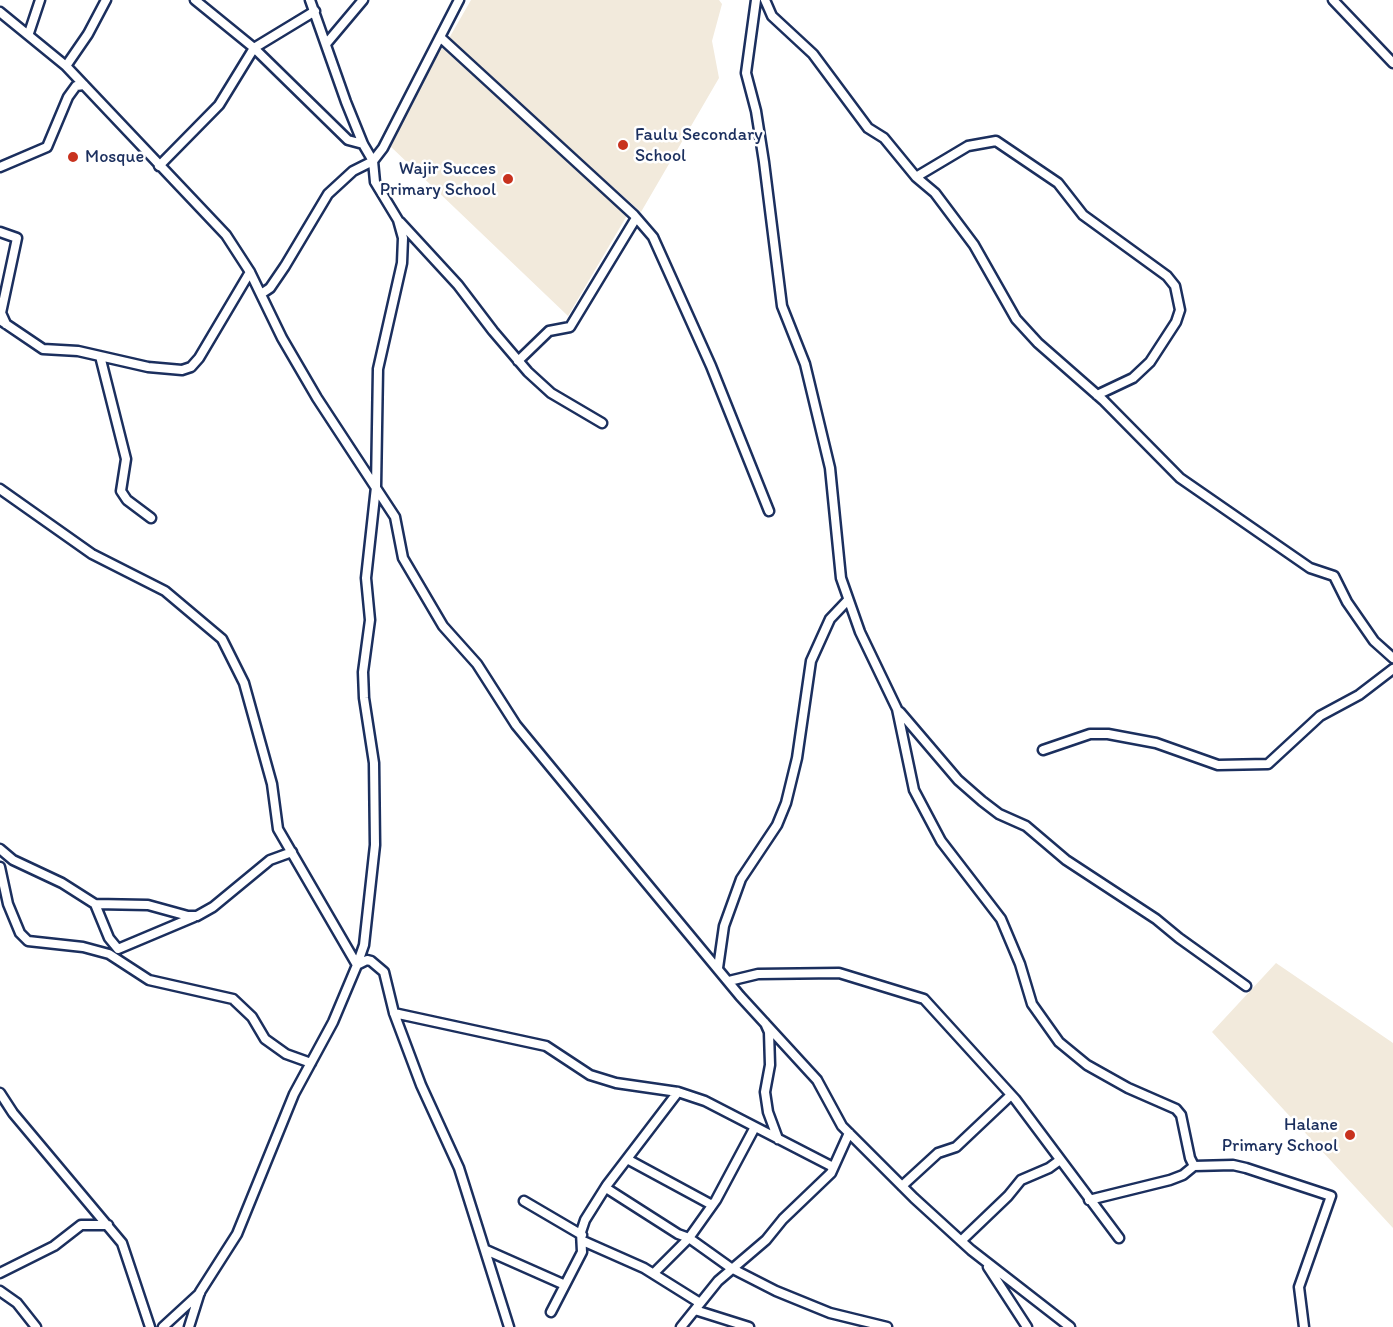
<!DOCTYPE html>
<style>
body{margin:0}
canvas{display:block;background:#fff}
</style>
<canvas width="1393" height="1327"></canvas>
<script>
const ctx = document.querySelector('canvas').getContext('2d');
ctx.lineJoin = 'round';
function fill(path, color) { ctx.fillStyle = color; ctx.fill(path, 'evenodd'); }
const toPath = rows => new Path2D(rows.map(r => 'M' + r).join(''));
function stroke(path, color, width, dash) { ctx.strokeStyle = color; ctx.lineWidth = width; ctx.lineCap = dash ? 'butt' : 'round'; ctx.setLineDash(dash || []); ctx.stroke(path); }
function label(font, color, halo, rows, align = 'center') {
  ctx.font = font + ' Itim,sans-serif'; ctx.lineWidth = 5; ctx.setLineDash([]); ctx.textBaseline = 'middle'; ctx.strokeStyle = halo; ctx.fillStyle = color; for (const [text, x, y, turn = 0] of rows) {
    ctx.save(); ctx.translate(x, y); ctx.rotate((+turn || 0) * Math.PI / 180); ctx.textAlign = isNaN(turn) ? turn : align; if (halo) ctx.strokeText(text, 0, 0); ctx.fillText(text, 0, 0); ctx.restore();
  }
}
const built = toPath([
 [471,0,719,0,722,4,712,41,719,78,641,212,448,40],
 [441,39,629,212,568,316,389,145],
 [1276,963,1393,1043,1393,1228,1212,1032]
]);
const minor = toPath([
 [195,0,254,48,348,140,363,144],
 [756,0,746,73,756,111,764,162,782,306,805,364,830,468,841,578,860,632,897,709,914,790,941,841,1001,919,1020,964,1032,1004,1059,1042,1087,1065,1128,1088,1176,1109,1181,1115,1190,1158,1194,1166,1233,1165,1246,1168,1331,1196,1299,1287,1304,1327],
 [765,0,772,16,813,54,868,128,884,138,916,177,935,193,974,245,1016,319,1038,343,1103,400,1180,478,1310,568,1334,576,1347,602,1374,641,1393,658],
 [1333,0,1393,63],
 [0,12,66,66,226,235,250,272,282,338,317,398,395,517,403,558,443,626,477,664,516,725,643,879,740,996,817,1080,842,1126,914,1198,971,1250,1070,1327],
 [29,33,40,0],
 [440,37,634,215,653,237,711,366,769,511],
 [326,44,363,0],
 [66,66,88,34,106,0],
 [159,166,219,105,254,48,315,11],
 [0,167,47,147,68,97,76,86,84,85],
 [916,177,968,146,996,141,1058,183,1083,215,1167,276,1175,286,1180,310,1176,322,1150,362,1133,378,1097,395],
 [400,222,458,285,493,331,528,372,551,393,602,423],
 [0,232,17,238,1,313,6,324],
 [261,294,270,288,285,266,328,194,353,171,373,161,383,148,459,0],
 [0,320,43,349,78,351,148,367,182,370,191,367,199,358,250,272],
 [100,356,126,459,121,491,127,500,151,518],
 [518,361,549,331,570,327,636,218],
 [0,489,92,554,165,591,222,639,244,683,272,784,278,829,357,965,367,960,371,961,384,972,394,1013,421,1085,459,1168,509,1327],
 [900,712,958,780,982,801,999,814,1026,826,1066,860,1156,919,1179,938,1246,986],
 [1043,750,1090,734,1108,734,1156,743,1218,765,1268,764,1320,716,1359,695,1393,669],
 [0,849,13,860,62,883,95,904,148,905,188,916,197,916,213,907,270,860,292,852],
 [0,867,8,904,20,933,28,941,83,947,109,954,149,980,233,999,252,1017,265,1039,286,1054,311,1063],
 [95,904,109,938,118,949,194,917],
 [718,968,724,926,741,879,777,825,786,803,797,758,811,661,830,619,848,600],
 [729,981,758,974,839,973,924,999,1015,1099,1119,1238],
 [394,1013,546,1046,590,1075,616,1083,678,1092,705,1101,833,1167],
 [765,1023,769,1032,770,1065,765,1092,768,1112,778,1139],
 [0,1093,13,1113,122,1243,150,1327],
 [627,1159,712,1205],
 [902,1186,938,1153,956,1147,1011,1095],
 [606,1188,678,1234,689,1238,731,1268,776,1291,830,1313,887,1327],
 [1089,1200,1170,1180,1183,1175,1194,1166],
 [524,1201,582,1235],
 [583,1241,644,1268,700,1303],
 [961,1241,1008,1196,1021,1180,1049,1168,1060,1160],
 [486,1250,565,1285],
 [988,1267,1027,1327],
 [0,1273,54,1246,81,1225,108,1225],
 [654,1273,689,1238,716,1200,755,1127],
 [0,1291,17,1303,36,1327],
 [695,1310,749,1327],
 [551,1312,582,1252,581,1232,585,1220,607,1185,678,1092],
 [163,1327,200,1293],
 [189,1327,200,1292,237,1234,294,1094,333,1022,357,965,364,945,375,845,374,763,364,698,363,672,370,620,366,578,376,487,378,369,402,263,403,238,398,220,375,182,373,161,363,144,346,102,310,0],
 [681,1327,718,1281,766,1240,783,1219,831,1173,849,1133]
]);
const markers = [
 [623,145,6,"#c8321e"],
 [73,157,6,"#c8321e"],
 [508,179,6,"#c8321e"],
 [1350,1135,6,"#c8321e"]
];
const poiNames = [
 ["Faulu Secondary",635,135],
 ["School",635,156],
 ["Mosque",85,157],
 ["Wajir Succes",496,169,"right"],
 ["Primary School",496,190,"right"],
 ["Halane",1338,1125,"right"],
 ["Primary School",1338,1146,"right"]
];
fill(built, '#f2eadc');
stroke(minor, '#1b2f5e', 13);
stroke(minor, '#fff', 8);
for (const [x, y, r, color] of markers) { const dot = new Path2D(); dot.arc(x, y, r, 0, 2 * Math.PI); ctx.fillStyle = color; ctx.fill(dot); stroke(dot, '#fff', 2); }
label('18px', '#1b2f5e', '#fff', poiNames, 'left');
</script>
